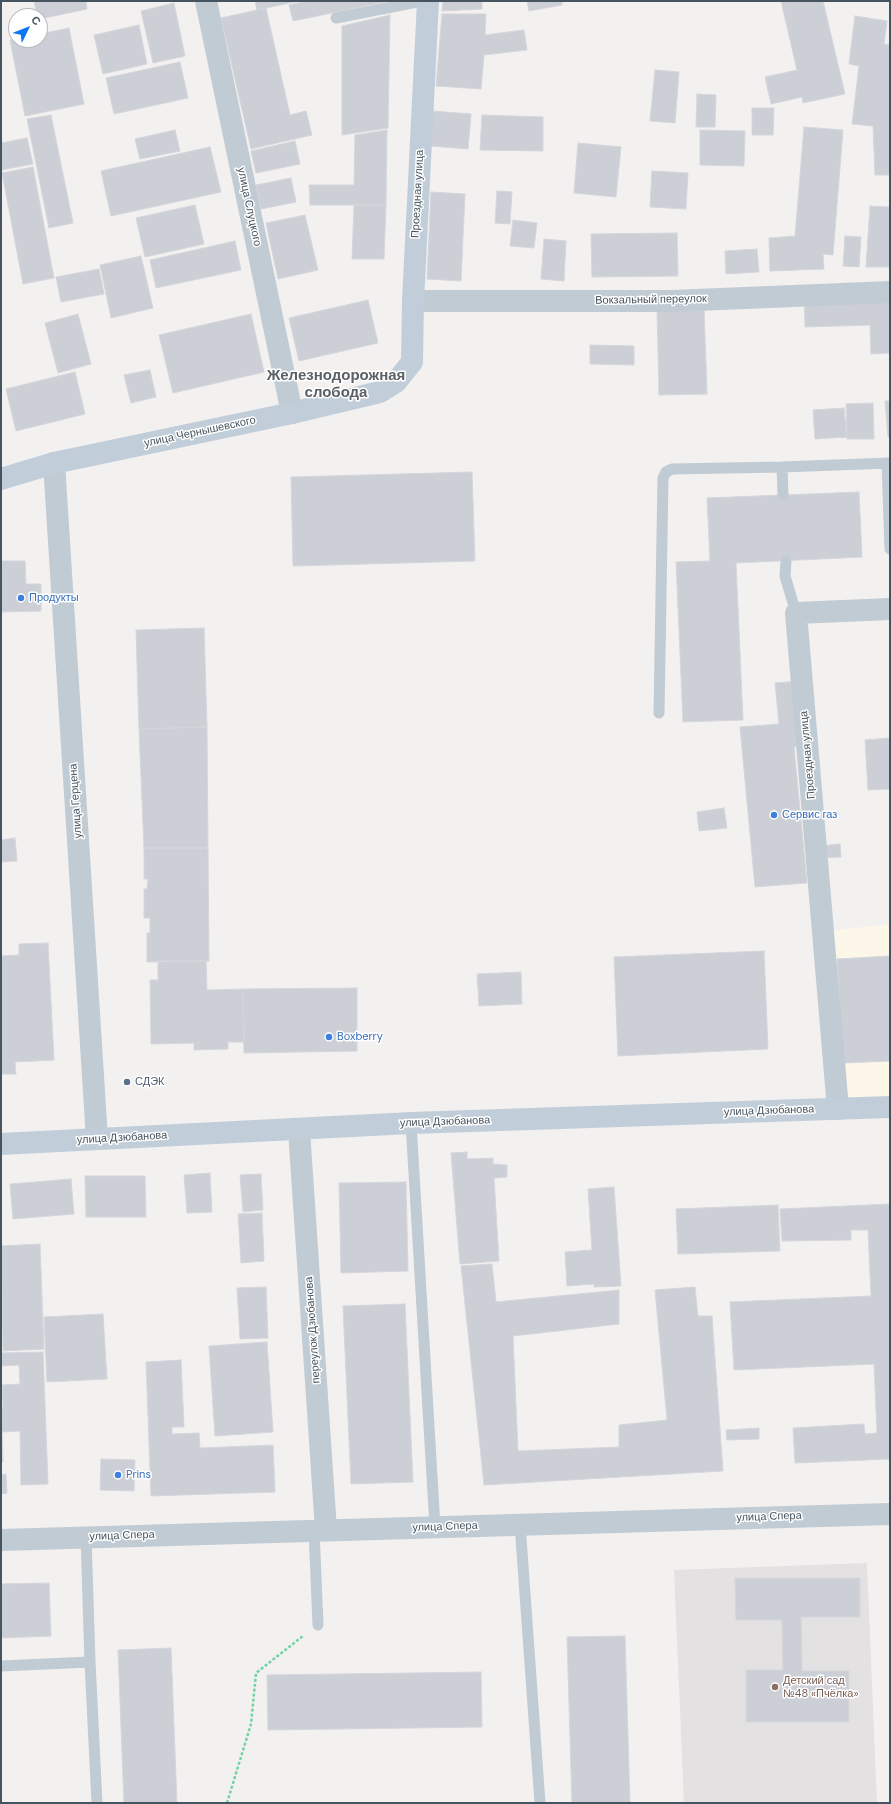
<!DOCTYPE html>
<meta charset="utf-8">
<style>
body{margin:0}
#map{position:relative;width:891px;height:1804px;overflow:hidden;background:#f3f0f0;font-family:"DM Sans",sans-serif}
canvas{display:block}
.frame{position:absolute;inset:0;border:2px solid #46545f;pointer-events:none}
.north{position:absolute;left:8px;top:8px;width:40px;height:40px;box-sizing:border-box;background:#fff;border:1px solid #b5bbbf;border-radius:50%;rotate:47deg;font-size:11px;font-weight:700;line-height:16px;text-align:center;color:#46545f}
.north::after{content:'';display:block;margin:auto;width:14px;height:18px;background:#0b77f2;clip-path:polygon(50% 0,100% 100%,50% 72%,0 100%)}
</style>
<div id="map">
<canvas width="891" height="1804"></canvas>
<div class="frame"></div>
<div class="north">С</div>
</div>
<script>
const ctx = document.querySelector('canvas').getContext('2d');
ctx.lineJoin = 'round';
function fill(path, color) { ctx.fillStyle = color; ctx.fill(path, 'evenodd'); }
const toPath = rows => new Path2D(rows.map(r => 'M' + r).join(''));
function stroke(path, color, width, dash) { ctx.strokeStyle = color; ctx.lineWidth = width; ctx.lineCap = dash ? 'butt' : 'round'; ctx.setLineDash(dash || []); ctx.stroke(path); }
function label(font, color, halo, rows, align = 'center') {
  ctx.font = font + ' "DM Sans",sans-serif'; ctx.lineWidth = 3; ctx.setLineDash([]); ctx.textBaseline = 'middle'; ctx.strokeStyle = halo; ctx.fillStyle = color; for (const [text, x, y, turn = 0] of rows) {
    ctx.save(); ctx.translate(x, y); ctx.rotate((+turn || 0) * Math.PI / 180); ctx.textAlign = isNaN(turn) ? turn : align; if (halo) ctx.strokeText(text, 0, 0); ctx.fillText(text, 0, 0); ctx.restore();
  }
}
const commercial = toPath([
 [890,924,890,1117,841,1120,830,931]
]);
const education = toPath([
 [867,1563,877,1803,684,1803,674,1570]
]);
const building = toPath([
 [34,1,86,1,87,9,40,19,40,16,37,16,34,1],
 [255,1,299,1,257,10,255,1],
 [307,1,390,1,293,21,289,5,307,1],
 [443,1,482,1,482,9,442,11,443,1],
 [527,1,562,1,562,5,529,11,527,1],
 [781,1,823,1,845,94,803,103,802,97,771,104,765,77,797,70,781,1],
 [174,3,185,56,153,63,141,11,174,3],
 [266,8,290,115,306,111,312,135,251,149,221,18,266,8],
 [442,14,486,14,485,35,524,30,527,50,484,55,481,89,436,86,442,14],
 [390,15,388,128,342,135,342,26,390,15],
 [855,16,887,21,884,44,890,45,890,175,875,175,873,126,852,124,859,66,849,64,855,16],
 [139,25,147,64,103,74,94,35,139,25],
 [69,28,84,104,25,116,10,40,40,40,40,34,69,28],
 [180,62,188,98,114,114,106,78,180,62],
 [655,70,679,72,675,123,650,121,655,70],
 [697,94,716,95,715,127,696,127,697,94],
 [752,108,774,108,773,135,752,135,752,108],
 [433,111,471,114,468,149,430,146,433,111],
 [51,115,73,223,49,228,27,119,51,115],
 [482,115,543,117,543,151,480,150,482,115],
 [804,127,843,130,833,255,823,254,824,269,770,271,769,238,795,236,804,127],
 [175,130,180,151,140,159,135,139,175,130],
 [387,130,386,205,310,205,309,185,354,185,355,135,387,130],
 [700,130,745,131,744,166,700,165,700,130],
 [27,138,33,164,1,170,1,143,27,138],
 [295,141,300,164,256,173,251,151,295,141],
 [578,143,621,147,616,197,574,193,578,143],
 [210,147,221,192,111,216,101,171,210,147],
 [33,167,54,278,23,284,2,173,33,167],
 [652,171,688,173,686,209,650,207,652,171],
 [291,178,296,202,261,209,256,185,291,178],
 [497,191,512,192,510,224,495,223,497,191],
 [431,192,465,194,461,281,427,279,431,192],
 [195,205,204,244,145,257,136,218,195,205],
 [354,205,386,205,384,259,352,259,354,205],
 [870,206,890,207,890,267,866,267,870,206],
 [305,215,318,270,278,279,266,223,305,215],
 [513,220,537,223,534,248,510,246,513,220],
 [677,233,678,276,592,277,591,234,677,233],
 [845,236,861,237,859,267,843,266,845,236],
 [544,239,566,241,564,281,541,279,544,239],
 [235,241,241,270,156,288,150,260,235,241],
 [757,249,759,272,726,274,725,251,757,249],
 [141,256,153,308,111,318,100,265,141,256],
 [99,269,104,294,61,302,56,277,99,269],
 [890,293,890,353,871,354,870,325,805,327,804,296,890,293],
 [368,300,378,343,299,361,289,318,368,300],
 [704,307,707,394,659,395,657,308,704,307],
 [78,314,91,364,58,373,45,323,78,314],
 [251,314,264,372,173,393,159,335,251,314],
 [590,345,634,346,634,365,590,364,590,345],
 [150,370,156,397,131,403,124,375,150,370],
 [75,372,85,414,16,431,6,389,75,372],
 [885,401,890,401,890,437,888,437,885,401],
 [873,403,874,439,847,439,846,404,873,403],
 [844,408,847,437,815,439,813,410,844,408],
 [472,472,475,561,293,566,291,477,472,472],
 [859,492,862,557,736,563,743,720,683,722,676,562,710,561,707,498,859,492],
 [1,561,25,561,26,584,41,584,41,611,1,612,1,561],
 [204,628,207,727,139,729,136,630,204,628],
 [800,681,800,746,794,747,807,883,755,887,740,727,779,724,775,683,800,681],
 [207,727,208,848,144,848,139,729,207,727],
 [890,738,890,789,868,790,865,740,890,738],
 [724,808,727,828,699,831,697,812,724,808],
 [15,838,17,861,1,862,1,840,15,838],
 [840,844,841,857,822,858,821,846,840,844],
 [144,848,208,848,209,961,147,962,147,933,150,933,150,918,144,918,144,889,147,889,148,879,144,879,144,848],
 [48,943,54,1060,15,1062,16,1074,1,1074,1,956,19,955,19,944,48,943],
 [764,951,768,1049,618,1056,614,957,764,951],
 [890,956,890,1061,843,1063,837,959,890,956],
 [158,961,206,961,207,990,243,989,244,1042,228,1042,228,1049,194,1050,194,1043,151,1044,150,980,158,980,158,961],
 [521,972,522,1004,479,1006,477,974,521,972],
 [357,988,357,1051,244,1053,243,989,357,988],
 [467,1152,467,1159,493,1158,493,1164,507,1165,507,1177,494,1178,499,1261,460,1264,451,1153,467,1152],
 [210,1173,212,1212,187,1213,184,1175,210,1173],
 [261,1174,263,1210,243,1212,240,1175,261,1174],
 [85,1176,145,1176,146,1217,86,1217,85,1176],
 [71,1179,74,1214,13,1219,10,1184,71,1179],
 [406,1182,408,1271,341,1273,339,1183,406,1182],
 [614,1187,621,1286,594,1287,594,1284,567,1286,565,1252,592,1250,588,1189,614,1187],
 [890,1204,890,1459,795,1463,793,1428,864,1424,865,1434,877,1433,874,1364,734,1370,730,1302,871,1296,868,1230,851,1230,851,1240,782,1241,780,1209,890,1204],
 [778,1205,780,1251,678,1254,676,1209,778,1205],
 [262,1213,264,1261,241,1263,238,1214,262,1213],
 [40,1244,44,1349,3,1351,1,1246,40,1244],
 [492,1264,496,1302,619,1290,619,1324,513,1336,518,1451,619,1447,619,1425,667,1420,655,1290,695,1287,698,1316,712,1316,723,1471,484,1485,461,1266,492,1264],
 [266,1287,268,1338,240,1339,237,1288,266,1287],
 [405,1304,413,1482,351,1484,343,1306,405,1304],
 [103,1314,107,1379,47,1382,44,1317,103,1314],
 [267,1342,273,1432,215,1436,209,1346,267,1342],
 [43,1352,48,1484,21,1485,20,1431,2,1432,3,1462,1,1462,1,1407,3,1407,2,1385,20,1384,19,1365,1,1366,1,1353,43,1352],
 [181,1360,184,1427,172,1427,172,1434,199,1433,200,1448,273,1445,275,1492,151,1496,146,1362,181,1360],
 [759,1428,759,1439,727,1440,726,1430,759,1428],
 [101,1459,135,1460,134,1491,100,1490,101,1459],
 [6,1474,7,1493,1,1494,1,1475,6,1474],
 [735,1578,860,1578,860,1617,801,1617,802,1671,849,1671,849,1722,746,1722,746,1670,783,1670,782,1620,736,1620,735,1578],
 [49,1583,51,1636,1,1638,1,1584,49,1583],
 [625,1636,630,1803,572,1803,567,1637,625,1636],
 [171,1648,177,1803,124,1803,118,1650,171,1648],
 [481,1672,482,1727,268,1730,267,1675,481,1672]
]);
const path = toPath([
 [227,1803,251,1724,256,1673,303,1636]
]);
const lane = toPath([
 [336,18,422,1],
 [887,463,890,549],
 [782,467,890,463],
 [786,561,785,576,796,613],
 [659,713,663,478,666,472,672,469,782,467,783,495],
 [411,1123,435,1527],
 [520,1524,540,1803],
 [314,1530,318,1625],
 [86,1537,90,1662,97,1803],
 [1,1666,90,1662]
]);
const street = toPath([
 [206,1,292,413],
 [413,301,672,301,890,292],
 [54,463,97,1139],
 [838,1109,796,613,890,609],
 [299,1130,326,1530],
 [1,1540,890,1514]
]);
const secondary = toPath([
 [1,479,54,463,292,413,380,392,396,382,412,362,413,301,428,1],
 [1,1144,411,1123,890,1107]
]);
const markers = [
 [21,598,4,"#3f7fe0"],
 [774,815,4,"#3f7fe0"],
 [329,1037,4,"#3f7fe0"],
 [127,1082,4,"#5c6f8a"],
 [118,1475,4,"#3f7fe0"],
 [775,1687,4,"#8d6e63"]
];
const streetNames = [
 ["Проездная улица",418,194,-87],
 ["улица Слуцкого",249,207,78],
 ["Вокзальный переулок",651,300,-1],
 ["улица Чернышевского",200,432,-12],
 ["Проездная улица",808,755,-95],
 ["улица Герцена",76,801,-94],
 ["улица Дзюбанова",769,1111,-2],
 ["улица Дзюбанова",445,1122,-2],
 ["улица Дзюбанова",122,1138,-3],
 ["переулок Дзюбанова",313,1330,-94],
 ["улица Спера",769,1517,-2],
 ["улица Спера",445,1527,-2],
 ["улица Спера",122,1536,-2]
];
const shopNames = [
 ["Продукты",29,598],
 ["Сервис газ",782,815],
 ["Boxberry",337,1037],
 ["Prins",126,1475]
];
const serviceNames = [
 ["СДЭК",135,1082]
];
const educationNames = [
 ["Детский сад",783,1681],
 ["№48 «Пчёлка»",783,1694]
];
const districtNames = [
 ["Железнодорожная",336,376],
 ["слобода",336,393]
];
fill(commercial, '#fdf7e9');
fill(education, '#e4e1e2');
fill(building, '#cccfd5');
stroke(building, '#d4d6dc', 1);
stroke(path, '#71d4a0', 2.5, [3, 2]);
stroke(lane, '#c0cbd3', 11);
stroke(street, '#c0cbd3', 22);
stroke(secondary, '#c1ceda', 22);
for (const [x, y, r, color] of markers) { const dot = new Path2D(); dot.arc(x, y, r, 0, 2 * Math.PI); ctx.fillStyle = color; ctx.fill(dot); stroke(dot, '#fff', 1.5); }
label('11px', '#46545f', '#fff', streetNames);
label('11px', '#366cbe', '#fff', shopNames, 'left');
label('11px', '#4e5e75', '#fff', serviceNames, 'left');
label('11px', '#785e54', '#fff', educationNames, 'left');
label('bold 15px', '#5c6166', '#fff', districtNames);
</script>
